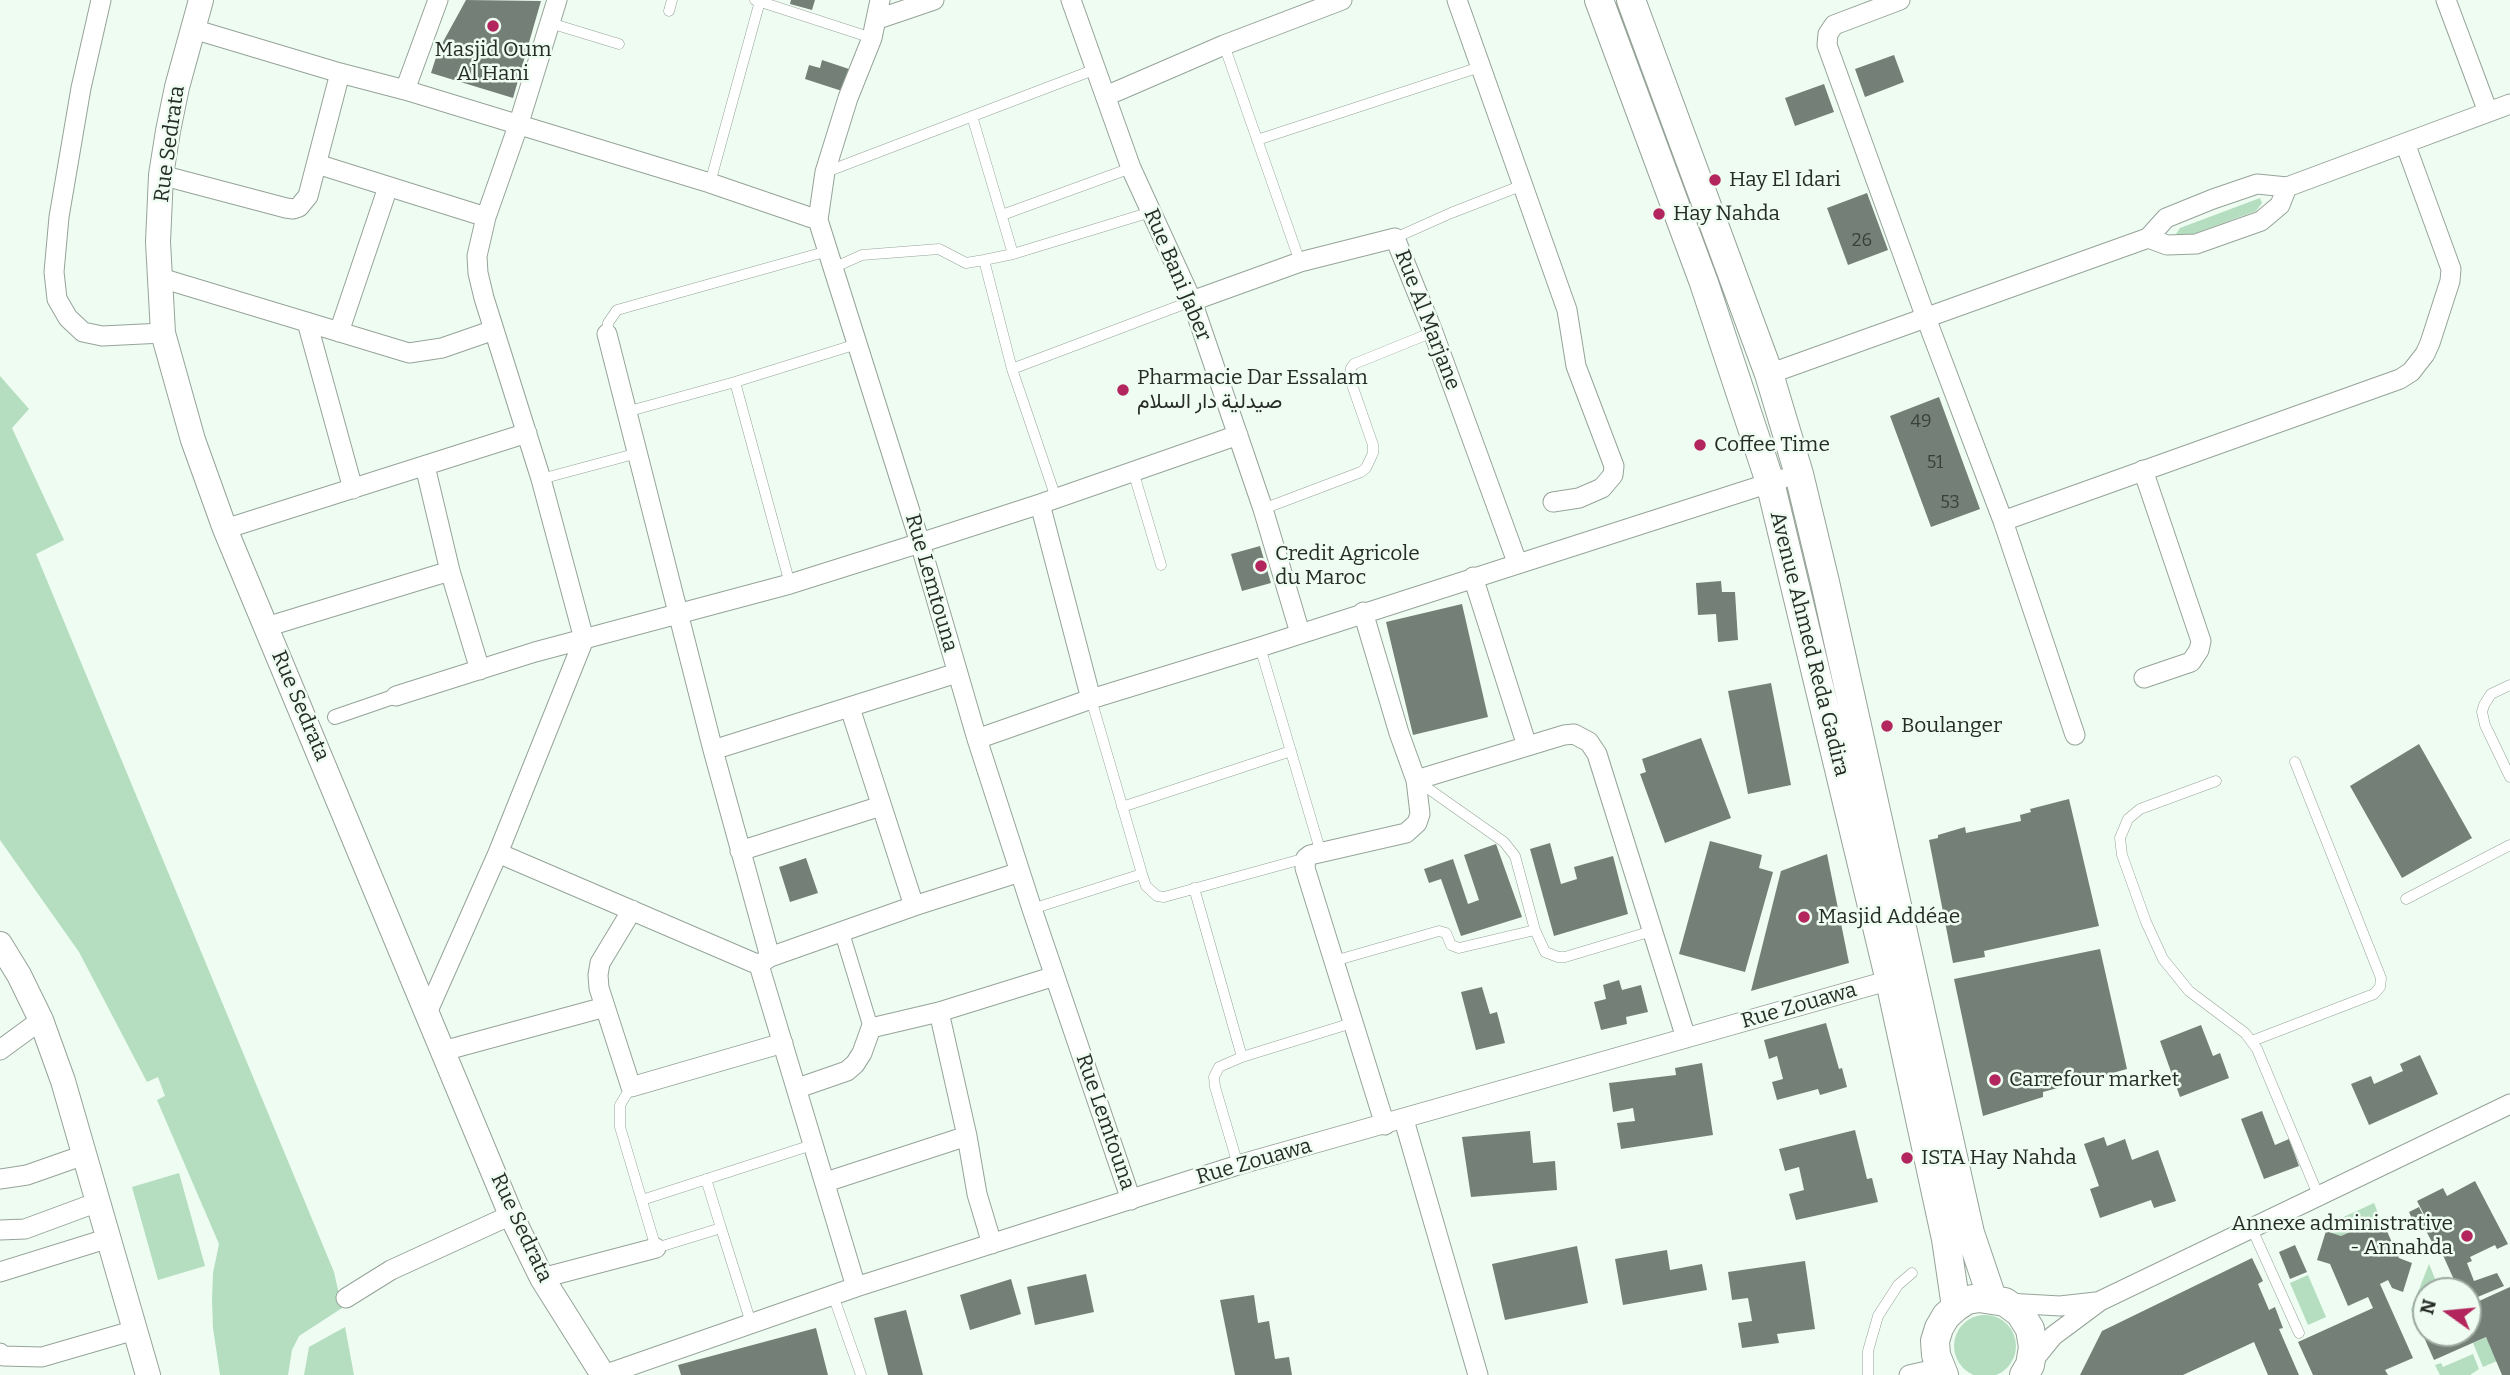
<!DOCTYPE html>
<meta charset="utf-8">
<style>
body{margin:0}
#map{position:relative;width:2510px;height:1375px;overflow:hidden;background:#eefcf1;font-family:Bitter,serif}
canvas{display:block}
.north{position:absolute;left:2412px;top:1277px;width:70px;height:70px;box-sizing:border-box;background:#eefcf1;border:2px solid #9ea9a1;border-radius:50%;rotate:285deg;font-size:19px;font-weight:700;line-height:28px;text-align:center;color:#272c28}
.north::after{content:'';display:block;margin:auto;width:24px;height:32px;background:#b3265d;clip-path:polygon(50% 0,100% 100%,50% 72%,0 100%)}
</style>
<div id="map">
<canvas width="2510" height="1375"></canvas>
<div class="north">N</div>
</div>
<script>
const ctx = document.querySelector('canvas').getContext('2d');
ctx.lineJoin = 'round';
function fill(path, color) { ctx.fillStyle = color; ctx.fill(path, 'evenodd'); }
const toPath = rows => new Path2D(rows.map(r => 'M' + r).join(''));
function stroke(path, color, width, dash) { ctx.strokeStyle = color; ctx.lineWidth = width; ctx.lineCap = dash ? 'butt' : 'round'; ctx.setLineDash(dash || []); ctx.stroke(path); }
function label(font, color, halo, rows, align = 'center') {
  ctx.font = font + ' Bitter,Vazirmatn,serif'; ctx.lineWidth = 5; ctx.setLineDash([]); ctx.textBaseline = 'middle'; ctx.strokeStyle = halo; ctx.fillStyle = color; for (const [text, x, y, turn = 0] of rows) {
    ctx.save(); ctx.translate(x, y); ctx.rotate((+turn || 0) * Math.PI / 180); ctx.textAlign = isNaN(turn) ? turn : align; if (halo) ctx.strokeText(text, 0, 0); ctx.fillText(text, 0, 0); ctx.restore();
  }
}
const green = toPath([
 [2260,198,2262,203,2256,211,2182,238,2176,234,2180,228],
 [0,376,29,409,12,428,64,540,36,554,334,1272,342,1308,299,1336,292,1350,288,1375,220,1375,213,1328,212,1300,213,1273,219,1244,157,1100,165,1096,158,1077,147,1082,79,952,0,840],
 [179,1173,205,1266,158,1280,132,1187],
 [2374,1203,2380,1218,2341,1236,2326,1231,2324,1226],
 [2429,1264,2440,1291,2426,1291,2426,1325,2420,1328,2411,1310],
 [2308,1275,2326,1317,2308,1325,2290,1283],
 '1954 1346a31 31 0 1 1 62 0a31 31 0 1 1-62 0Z',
 [345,1327,354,1375,304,1375,309,1347],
 [2486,1337,2497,1361,2483,1367,2473,1343],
 [2473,1354,2479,1369,2470,1375,2440,1375,2435,1365,2441,1363,2443,1367]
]);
const building = toPath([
 [466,0,541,1,513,98,431,73,438,51],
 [791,0,815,0,812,10,790,4],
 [1894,55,1904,82,1865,97,1855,69],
 [822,60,849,69,842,91,805,79,809,65,820,68],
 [1824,84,1834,112,1795,126,1785,98],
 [1867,193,1888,250,1848,265,1827,208],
 [1939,397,1980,509,1931,527,1890,416],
 [1260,546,1271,583,1242,591,1231,554],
 [1721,581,1722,592,1735,592,1738,640,1718,642,1716,614,1698,615,1696,583],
 [1462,604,1488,717,1413,735,1386,622],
 [1771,683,1791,785,1748,794,1728,691],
 [1701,738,1731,818,1665,843,1640,774,1646,772,1642,759],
 [2419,744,2472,838,2402,878,2350,786],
 [2069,799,2099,926,1984,951,1985,957,1953,963,1929,840,1938,838,1938,835,1965,827,1966,833,2021,821,2020,815,2031,812,2030,809],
 [1710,841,1762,855,1759,868,1773,872,1745,972,1679,954],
 [1550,843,1561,884,1577,879,1574,867,1613,856,1628,914,1554,936,1530,849],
 [1496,844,1522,917,1461,936,1441,879,1429,883,1424,869,1453,859,1468,904,1479,900,1464,855],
 [1827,854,1849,963,1751,991,1781,871],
 [806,858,818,893,790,902,779,867],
 [2100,949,2127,1069,2043,1092,2043,1097,1983,1116,1954,979],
 [1619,980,1622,990,1641,985,1648,1012,1626,1017,1627,1024,1601,1030,1594,1002,1606,999,1603,985],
 [1482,987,1490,1014,1497,1012,1505,1043,1476,1050,1461,992],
 [1826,1023,1839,1069,1842,1068,1847,1087,1820,1095,1818,1089,1777,1100,1772,1082,1783,1079,1777,1056,1769,1059,1764,1040],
 [2201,1025,2213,1056,2220,1053,2229,1078,2180,1097,2160,1041],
 [2420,1055,2438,1094,2369,1125,2351,1084,2371,1076,2374,1084,2403,1071,2400,1064],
 [1702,1063,1713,1135,1621,1149,1617,1123,1635,1121,1633,1108,1613,1112,1609,1083,1676,1075,1675,1068],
 [2262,1111,2275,1145,2289,1139,2299,1166,2264,1179,2241,1119],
 [1855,1130,1867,1179,1872,1178,1878,1202,1796,1220,1789,1194,1804,1190,1799,1167,1785,1171,1779,1149],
 [1530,1131,1533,1163,1555,1161,1557,1190,1471,1197,1462,1137],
 [2104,1137,2107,1146,2125,1139,2132,1160,2158,1150,2176,1201,2154,1208,2151,1200,2100,1218,2090,1189,2099,1186,2084,1144],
 [2475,1181,2508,1244,2497,1249,2495,1245,2470,1257,2472,1261,2467,1263,2474,1281,2497,1273,2504,1286,2468,1301,2468,1291,2459,1291,2442,1253,2439,1255,2425,1229,2430,1226,2417,1201,2443,1188,2447,1196],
 [2419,1207,2428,1225,2417,1230,2409,1212],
 [2381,1218,2399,1258,2412,1263,2403,1292,2392,1288,2388,1280,2380,1284,2413,1358,2385,1370,2388,1375,2313,1375,2298,1342,2373,1308,2368,1297,2348,1306,2330,1264,2317,1260,2326,1231,2341,1236],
 [2295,1245,2307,1272,2290,1279,2279,1252],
 [1577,1246,1588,1303,1505,1320,1492,1264],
 [1667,1250,1670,1270,1702,1264,1707,1290,1623,1305,1615,1259],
 [2252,1258,2263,1281,2258,1284,2269,1310,2275,1307,2283,1328,2279,1329,2299,1375,2268,1375,2254,1342,2183,1375,2080,1375,2102,1331],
 [1805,1261,1815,1329,1777,1334,1779,1343,1742,1348,1738,1323,1752,1321,1748,1298,1732,1300,1728,1272],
 [1086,1274,1094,1312,1035,1325,1027,1287],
 [1011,1279,1021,1314,970,1330,960,1295],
 [2510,1287,2510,1375,2502,1375,2486,1337,2434,1360,2420,1328,2426,1325,2426,1333,2468,1333,2468,1306],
 [1254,1295,1258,1323,1269,1321,1275,1359,1289,1357,1292,1375,1235,1375,1220,1300],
 [906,1310,923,1375,888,1375,874,1318],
 [816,1328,828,1375,681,1375,678,1365]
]);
const service = toPath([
 [755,0,872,38],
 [669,11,672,0],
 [550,23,619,44],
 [1224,45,1300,262],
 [972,116,1013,254],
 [1257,140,1480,67],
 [826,172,1096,69],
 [710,183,760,1],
 [1002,215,1131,168],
 [1395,238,1451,213,1523,185],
 [984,260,1012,369,1056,498],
 [833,268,862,255,939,249,966,263,984,260,1013,254,1151,212],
 [607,334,608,323,617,310,828,251],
 [1012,369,1192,301],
 [735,382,790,584],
 [626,412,735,382,857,344],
 [1133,471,1161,565],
 [541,479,638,453],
 [1263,509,1361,472,1366,468,1373,453,1373,445,1350,379,1351,368,1354,364,1433,332],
 [1260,647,1321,853],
 [2510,685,2491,694,2484,705,2482,712,2485,725,2510,777],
 [1091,699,1142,874,1146,886,1157,896,1164,897,1306,858],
 [1416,780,1504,842,1515,856,1535,930],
 [2216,781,2140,809,2128,819,2120,838,2122,855,2146,922,2163,959,2189,991,2245,1033,2257,1049,2319,1197],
 [1122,807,1291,751],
 [1194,888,1242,1057],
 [2406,899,2510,845],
 [1032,909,1142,874],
 [1334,961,1439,931,1446,933,1451,945,1459,948,1535,930,1545,952,1558,957,1565,957,1652,931],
 [2252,1041,2374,994,2380,987,2381,978,2295,762],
 [631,1087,620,1105,620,1127,656,1248,721,1228,751,1323],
 [1238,1165,1215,1087,1214,1077,1219,1067,1242,1057,1352,1023],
 [706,1179,721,1228],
 [642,1200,815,1144],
 [2252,1229,2299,1333],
 [833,1295,861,1375],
 [1868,1375,1868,1351,1878,1316,1898,1285,1912,1273]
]);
const pedestrian = toPath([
 [335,717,396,696],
 [842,933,871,1028]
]);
const minor = toPath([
 [101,0,81,88,59,217,54,272,57,299,68,318,83,332,102,336,163,333],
 [880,0,872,38,848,98,825,172,818,220,920,543,977,739,1032,909,1131,1200],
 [1071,0,1131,168,1192,301,1263,509,1300,633],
 [1457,0,1567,310,1576,366,1614,466,1613,475,1602,488,1579,498,1553,502],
 [1900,0,1834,25,1828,34,1827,45,1926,318,2003,521,2075,735],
 [2446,0,2488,112],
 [878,19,934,0],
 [193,29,340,73,405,90,710,183,818,220],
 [405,90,438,0],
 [1106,96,1224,45,1342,0],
 [317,164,486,217],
 [161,175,286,208,293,209,299,207,308,196,340,73],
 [2148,238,2167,245,2196,244,2261,221,2280,205,2287,187],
 [161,278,409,353,442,348,494,330],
 [1192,301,1300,262,1395,238,1433,332,1517,562],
 [307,322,353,489],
 [339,332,388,187],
 [607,334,713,750,770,957],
 [1769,374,2148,238,2166,218,2213,199,2257,184,2287,187,2510,104],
 [425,466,450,571,480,670],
 [2143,470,2201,641,2199,650,2191,662,2144,678],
 [1040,504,1091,699],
 [2003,521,2400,379,2411,372,2425,354,2430,343,2450,281,2451,269,2405,143],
 [225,529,527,433],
 [1473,577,1527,746],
 [1363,612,1399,733,1416,780,1420,814,1417,823,1406,833,1310,855,1306,858,1305,868,1385,1125],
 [266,627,450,571],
 [396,696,535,652,790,584,920,543,1040,504,1238,435],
 [850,708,914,906],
 [977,739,1091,699,1260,647,1782,479],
 [713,750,957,673],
 [1416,780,1564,735,1574,734,1589,742,1597,754,1686,1038],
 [740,851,881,806],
 [498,853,759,965,856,1287],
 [632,910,600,963,598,975,599,988,631,1087,783,1043],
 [760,964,770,957,914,906,1020,872],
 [939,1012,967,1136,977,1194,992,1244],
 [427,1013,498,853,584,639,541,479,484,298,478,273,477,256,486,217,518,126,557,0],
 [0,1050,41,1020],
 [443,1051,605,1007],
 [798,1088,847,1071,855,1064,862,1053,871,1028,939,1012,1055,976],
 [1404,1120,1478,1375],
 [0,1179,27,1175,84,1155],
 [826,1182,967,1136],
 [0,1230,25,1229,98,1202],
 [0,1272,109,1238],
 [542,1278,656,1248],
 [346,1298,391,1270,511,1215],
 [2007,1303,2060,1306,2096,1302],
 [0,1353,3,1356,42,1357,135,1330],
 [2031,1363,2053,1336,2100,1301,2510,1104],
 [604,1375,856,1287,1238,1165,1901,977],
 [1909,1375,1940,1368]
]);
const tertiary = toPath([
 [201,0,177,87,168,131,161,175,158,242,163,333,193,440,225,529,511,1215,542,1278,603,1375],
 [0,944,19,975,41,1020,63,1081,148,1375]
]);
const secondary = toPath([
 [1599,0,1704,283,1770,482,1890,981,1946,1239,1956,1307],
 [1631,0,1769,374,1799,474,1825,582,1970,1233,1992,1298],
 [1944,1375,1936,1355,1935,1341,1939,1328,1946,1316,1956,1307,1967,1300,1979,1298,2005,1302,2020,1313,2030,1329,2033,1347,2030,1365,2024,1375]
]);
const markers = [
 [493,26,7,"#b3265d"],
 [1715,180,7,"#b3265d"],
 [1659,214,7,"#b3265d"],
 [1123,390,7,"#b3265d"],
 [1700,445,7,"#b3265d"],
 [1261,566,7,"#b3265d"],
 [1887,726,7,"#b3265d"],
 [1804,917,7,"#b3265d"],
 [1995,1080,7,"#b3265d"],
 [1907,1158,7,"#b3265d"],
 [2467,1236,7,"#b3265d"]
];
const numberNames = [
 ["26",1862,241],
 ["49",1921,422],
 ["51",1935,463],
 ["53",1950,503]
];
const poiNames = [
 ["Masjid Oum",493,50,"center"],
 ["Al Hani",493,74,"center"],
 ["Hay El Idari",1729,180],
 ["Hay Nahda",1673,214],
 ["Pharmacie Dar Essalam",1137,378],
 ["صيدلية دار السلام",1137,402],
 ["Coffee Time",1714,445],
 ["Credit Agricole",1275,554],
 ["du Maroc",1275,578],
 ["Boulanger",1901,726],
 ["Masjid Addéae",1818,917],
 ["Carrefour market",2009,1080],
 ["ISTA Hay Nahda",1921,1158],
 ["Annexe administrative",2453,1224,"right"],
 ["- Annahda",2453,1248,"right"]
];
const streetNames = [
 ["Rue Sedrata",170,144,-82],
 ["Rue Bani Jaber",1177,275,67],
 ["Rue Al Marjane",1427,320,69],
 ["Rue Lemtouna",931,583,74],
 ["Avenue Ahmed Reda Gadira",1809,644,76],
 ["Rue Sedrata",300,706,67],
 ["Rue Zouawa",1799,1006,-16],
 ["Rue Lemtouna",1105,1122,71],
 ["Rue Zouawa",1254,1162,-16],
 ["Rue Sedrata",521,1228,65]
];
fill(green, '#b4debf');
fill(building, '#748077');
stroke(service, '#96a399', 11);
stroke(pedestrian, '#96a399', 16);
stroke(minor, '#96a399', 21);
stroke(tertiary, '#96a399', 26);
stroke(secondary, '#96a399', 30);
stroke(service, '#fff', 10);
stroke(pedestrian, '#fff', 14);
stroke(minor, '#fff', 19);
stroke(tertiary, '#fff', 24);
stroke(secondary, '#fff', 28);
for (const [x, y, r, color] of markers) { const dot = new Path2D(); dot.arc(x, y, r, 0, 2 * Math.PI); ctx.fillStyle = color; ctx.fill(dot); stroke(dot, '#eefcf1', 2.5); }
label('18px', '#3a413c', null, numberNames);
label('21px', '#272c28', '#eefcf1', poiNames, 'left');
label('21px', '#272c28', '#eefcf1', streetNames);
</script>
